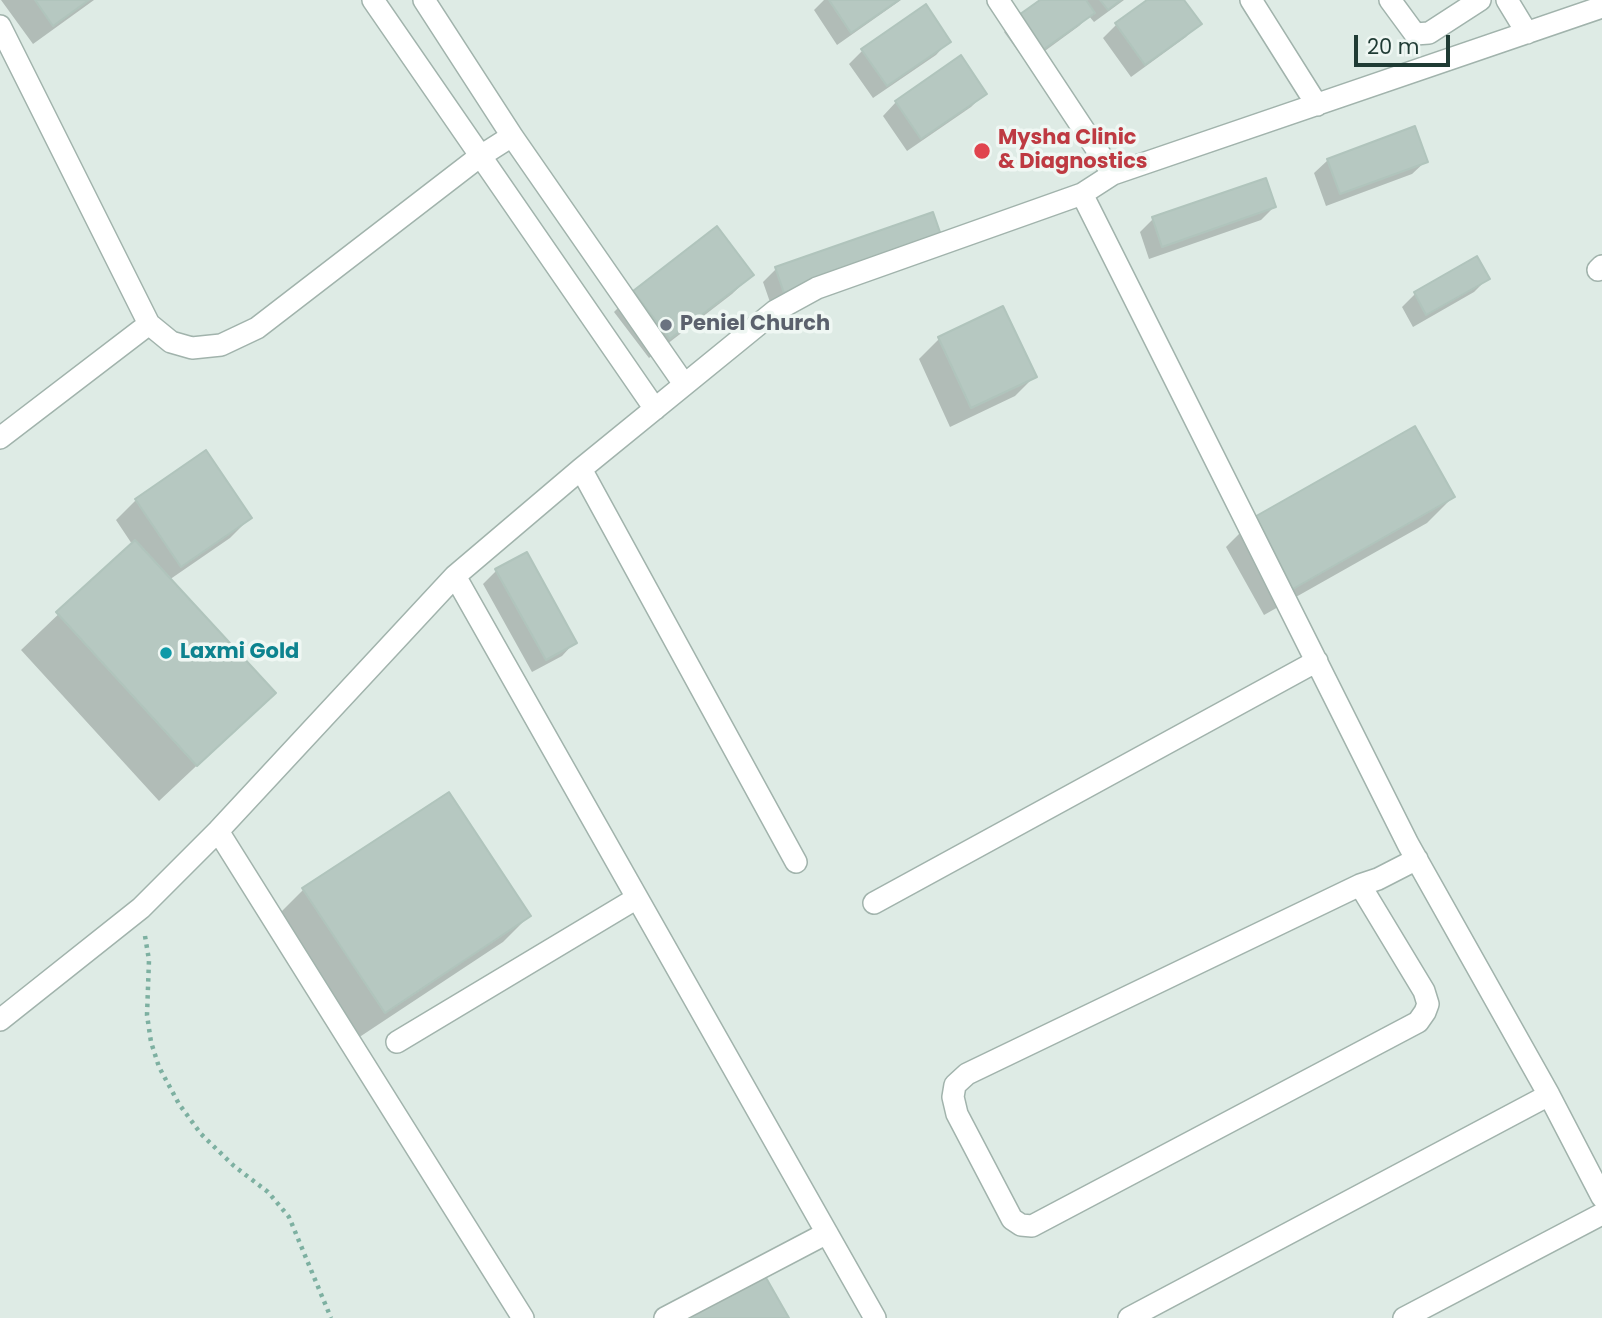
<!DOCTYPE html>
<style>
body{margin:0}
#map{position:relative;width:1602px;height:1318px;overflow:hidden;background:#deebe5;font-family:Poppins,sans-serif}
canvas{display:block}
.scale{position:absolute;left:1354px;top:35px;width:96px;height:32px;box-sizing:border-box;border:4px solid #1f3b34;border-top:0;padding-left:9px;font-size:21px;line-height:24px;white-space:nowrap;color:#1f3b34;-webkit-text-stroke:5px #eff7f3;paint-order:stroke}
</style>
<div id="map">
<canvas width="1602" height="1318"></canvas>
<div class="scale">20 m</div>
</div>
<script>
const ctx = document.querySelector('canvas').getContext('2d');
ctx.lineJoin = 'round';
function fill(path, color) { ctx.fillStyle = color; ctx.fill(path, 'evenodd'); }
const toPath = rows => new Path2D(rows.map(r => 'M' + r).join(''));
function stroke(path, color, width, dash) { ctx.strokeStyle = color; ctx.lineWidth = width; ctx.lineCap = dash ? 'butt' : 'round'; ctx.setLineDash(dash || []); ctx.stroke(path); }
function label(font, color, halo, rows, align = 'center') {
  ctx.font = font + ' Poppins,sans-serif'; ctx.lineWidth = 7; ctx.setLineDash([]); ctx.textBaseline = 'middle'; ctx.strokeStyle = halo; ctx.fillStyle = color; for (const [text, x, y, turn = 0] of rows) {
    ctx.save(); ctx.translate(x, y); ctx.rotate((+turn || 0) * Math.PI / 180); ctx.textAlign = isNaN(turn) ? turn : align; if (halo) ctx.strokeText(text, 0, 0); ctx.fillText(text, 0, 0); ctx.restore();
  }
}
const shadow = toPath([
 [1,0,94,0,33,44],
 [824,0,901,0,837,45,814,10],
 [1043,0,1124,0,1094,22,1089,16,1079,26,1027,64,1004,32,1017,19],
 [1150,0,1182,0,1199,23,1186,37,1131,77,1103,38,1116,25],
 [949,41,936,55,873,98,849,64,863,50],
 [985,93,971,107,907,151,883,116,896,102],
 [1328,160,1426,161,1412,174,1326,206,1314,173],
 [1274,207,1261,220,1149,259,1140,232,1153,219],
 [932,214,771,305,763,282,776,269],
 [1477,259,1488,278,1474,292,1413,327,1402,307,1415,294],
 [752,275,732,294,649,358,614,312,634,292],
 [939,339,1035,376,1015,396,950,427,919,359],
 [1453,497,1427,523,1264,615,1226,547,1252,521],
 [136,500,250,518,230,538,169,580,274,693,159,801,21,650,132,544,116,520],
 [496,571,575,642,562,656,532,672,483,584],
 [303,890,529,916,503,942,358,1038,277,916]
]);
const building = toPath([
 [35,0,89,0,53,26,35,0],
 [829,0,899,0,851,33,829,0],
 [1040,0,1086,0,1095,13,1040,52,1016,17,1040,0],
 [1100,0,1121,0,1108,10,1100,0],
 [1147,0,1184,0,1202,24,1145,65,1115,23,1147,0],
 [926,4,951,42,887,86,861,49,926,4],
 [961,55,987,94,921,139,895,101,961,55],
 [1415,126,1428,162,1340,194,1327,159,1415,126],
 [1266,178,1276,207,1162,247,1152,217,1266,178],
 [933,212,942,238,784,293,775,267,933,212],
 [717,226,754,275,670,339,633,291,717,226],
 [1477,256,1490,279,1426,315,1414,292,1477,256],
 [1003,306,1037,377,971,408,938,337,1003,306],
 [1415,426,1455,497,1291,590,1251,519,1415,426],
 [206,450,252,518,181,567,135,499,206,450],
 [135,540,276,693,197,766,56,612,135,540],
 [527,552,577,643,546,660,495,569,527,552],
 [449,792,531,916,385,1013,302,888,449,792],
 [761,1269,789,1318,677,1318,761,1269]
]);
const path = toPath([
 [145,936,149,960,147,1015,151,1042,159,1067,179,1104,201,1134,234,1166,268,1192,289,1217,331,1318]
]);
const minor = toPath([
 [373,0,655,409],
 [424,0,512,136,684,384],
 [998,0,1113,174],
 [1251,0,1317,105],
 [1390,0,1415,34,1429,33,1480,0],
 [1507,0,1527,33],
 [0,26,149,324,171,342,192,348,221,345,257,328,479,157,512,136],
 [1082,194,1408,844,1549,1095,1602,1197],
 [1598,270,1602,266],
 [0,438,149,324],
 [581,469,796,862],
 [455,576,875,1318],
 [218,831,523,1318],
 [1360,885,1424,991,1428,1004,1425,1012,1418,1022,1032,1226,1021,1225,1012,1219,957,1114,953,1097,955,1085,967,1074,1360,885,1378,879,1417,859],
 [874,903,1317,661],
 [0,1020,141,908,218,831,455,576,581,469,775,311,817,288,1082,194,1113,174,1602,7],
 [397,1042,637,898],
 [665,1318,827,1233],
 [1129,1318,1549,1095],
 [1404,1318,1602,1214]
]);
const markers = [
 [982,151,9,"#e0444e"],
 [666,325,7,"#6b7280"],
 [166,653,7,"#0f9aa8"]
];
const healthNames = [
 ["Mysha Clinic",998,139],
 ["& Diagnostics",998,163]
];
const worshipNames = [
 ["Peniel Church",680,325]
];
const cultureNames = [
 ["Laxmi Gold",180,653]
];
fill(shadow, '#0003');
fill(building, '#b6c8c1');
stroke(building, '#b0c4bc', 2);
stroke(minor, '#a1b3ac', 24);
stroke(path, '#7db0a1', 4.5, [3.5, 5]);
stroke(minor, '#fff', 21);
for (const [x, y, r, color] of markers) { const dot = new Path2D(); dot.arc(x, y, r, 0, 2 * Math.PI); ctx.fillStyle = color; ctx.fill(dot); stroke(dot, '#eff7f3', 2.5); }
label('bold 21px', '#be3a42', '#eff7f3', healthNames, 'left');
label('bold 21px', '#5b616d', '#eff7f3', worshipNames, 'left');
label('bold 21px', '#0d838f', '#eff7f3', cultureNames, 'left');
</script>
